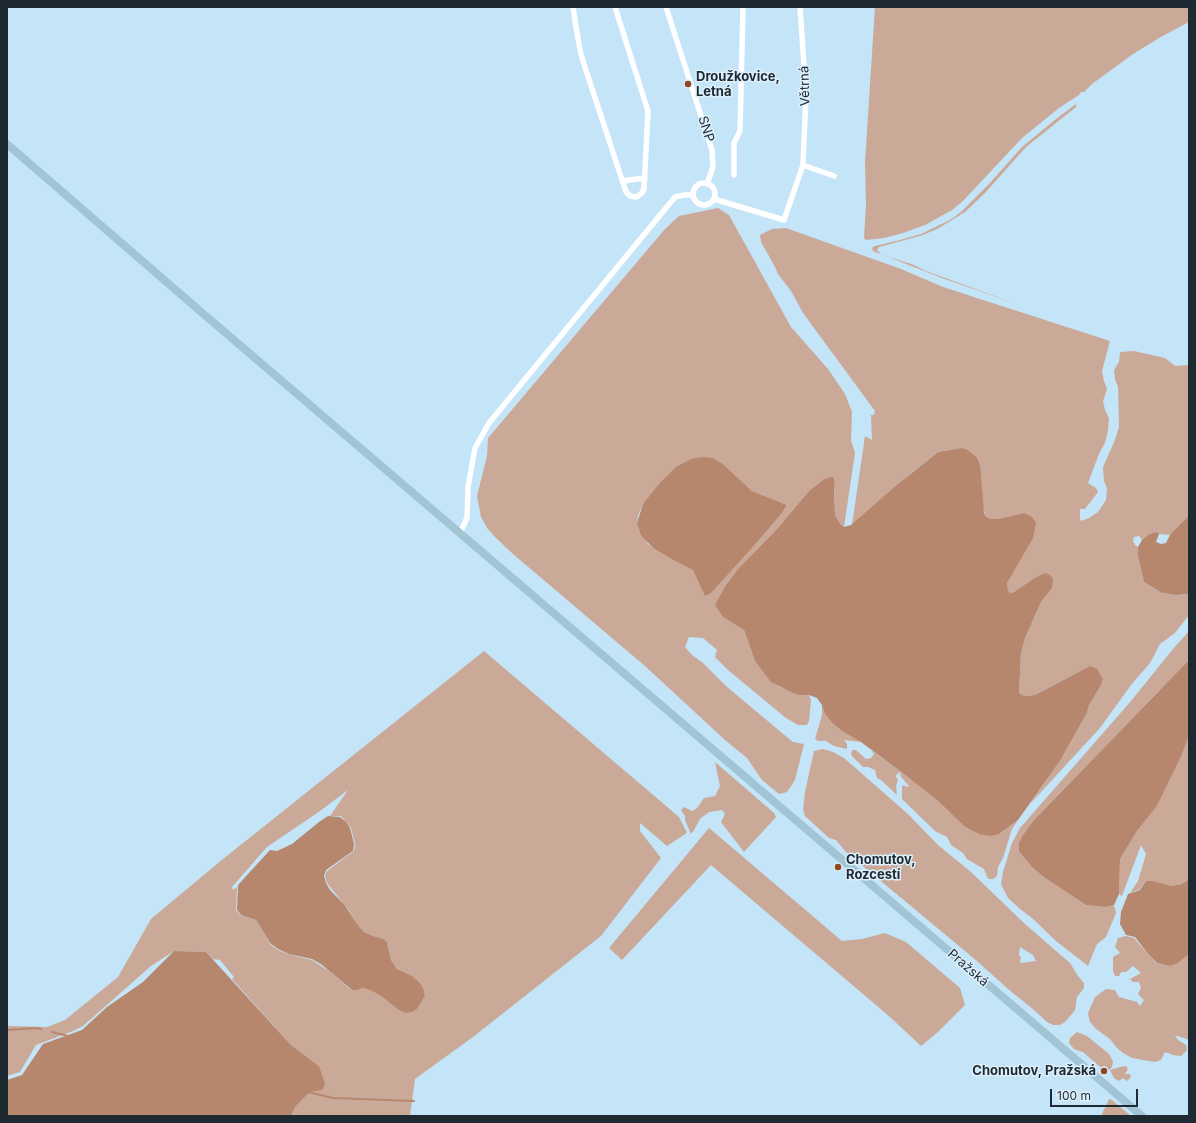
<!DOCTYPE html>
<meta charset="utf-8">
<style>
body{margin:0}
#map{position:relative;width:1196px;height:1123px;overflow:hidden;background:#c4e4f7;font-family:Inter,sans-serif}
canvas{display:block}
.frame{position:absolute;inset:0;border:8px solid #1e2a31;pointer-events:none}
.scale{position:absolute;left:1050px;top:1089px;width:88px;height:18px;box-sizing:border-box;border:2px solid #1e2a31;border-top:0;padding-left:5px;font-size:12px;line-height:14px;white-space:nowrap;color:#1e2a31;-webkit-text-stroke:3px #dceffb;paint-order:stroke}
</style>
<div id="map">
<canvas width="1196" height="1123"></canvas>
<div class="frame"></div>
<div class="scale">100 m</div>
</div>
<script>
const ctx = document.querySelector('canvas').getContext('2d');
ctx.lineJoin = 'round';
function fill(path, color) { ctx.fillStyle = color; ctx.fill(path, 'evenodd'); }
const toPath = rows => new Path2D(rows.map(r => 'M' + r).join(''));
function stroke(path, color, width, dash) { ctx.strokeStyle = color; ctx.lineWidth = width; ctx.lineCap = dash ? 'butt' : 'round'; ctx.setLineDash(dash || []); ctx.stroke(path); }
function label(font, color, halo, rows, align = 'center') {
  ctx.font = font + ' Inter,sans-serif'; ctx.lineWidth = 3; ctx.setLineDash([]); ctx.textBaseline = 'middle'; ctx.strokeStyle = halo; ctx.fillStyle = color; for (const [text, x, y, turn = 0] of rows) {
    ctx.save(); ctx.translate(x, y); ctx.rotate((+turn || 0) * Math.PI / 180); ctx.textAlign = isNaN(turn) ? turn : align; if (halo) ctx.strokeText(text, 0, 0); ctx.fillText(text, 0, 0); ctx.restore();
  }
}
const green = toPath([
 [875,7,1189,7,1189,22,1159,38,1133,54,1092,84,1084,92,1081,92,1079,95,1059,108,1022,138,963,201,952,210,925,225,903,233,884,238,866,240,864,238,866,205,865,162],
 [1076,104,1076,107,1026,147,985,193,965,212,939,228,923,235,879,247,877,250,881,254,889,257,914,265,926,271,1017,304,942,278,873,251,872,248,875,246,900,240,921,234,950,220,961,212,988,185,1022,147,1056,119],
 [718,208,729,215,791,327,828,369,845,394,852,412,851,440,855,453,844,527,841,525,835,515,835,490,809,491,777,529,737,570,726,585,723,617,744,630,755,661,778,686,799,695,809,695,811,700,809,721,807,725,798,725,786,718,728,670,715,657,717,650,703,638,689,637,685,647,692,655,703,663,726,686,782,733,793,742,804,744,795,780,787,792,779,794,762,780,747,758,725,740,645,666,513,554,495,537,487,528,481,517,477,496,487,456,488,438,665,229,679,216],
 [713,458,723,464,752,491,787,505,782,513,759,540,705,595,693,570,673,560,653,548,648,544,637,523,638,516,643,504],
 [786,228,901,269,943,287,1110,341,1102,371,1104,381,1107,389,1103,401,1105,410,1109,418,1108,431,1105,443,1099,454,1088,483,1096,488,1098,492,1085,509,1080,509,1080,519,1081,521,1089,518,1098,512,1106,500,1107,489,1104,481,1103,467,1115,440,1119,427,1118,387,1115,379,1114,370,1119,362,1120,352,1134,351,1165,358,1175,366,1189,365,1189,515,1170,535,1159,534,1157,532,1149,534,1142,540,1139,536,1134,537,1133,541,1135,545,1138,547,1138,557,1144,582,1162,593,1176,595,1189,594,1189,615,1175,633,1160,644,1150,663,1131,685,1100,728,1030,804,1060,761,1087,713,1089,705,1100,687,1090,666,1035,695,1024,696,1019,693,1021,653,1025,638,1041,602,1052,588,1033,579,1014,592,1010,593,1008,591,1007,583,1024,513,998,519,991,519,986,517,962,448,938,452,910,474,852,525,865,436,872,440,871,415,874,415,875,411,803,313,791,291,778,274,774,265,761,242,760,235,772,229],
 [1189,631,1189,660,1033,821,1023,835,1033,868,1045,878,1086,905,1105,907,1114,905,1116,913,1106,937,1097,944,1088,966,1056,941,1032,918,1020,909,1008,898,1001,884,1003,872,1012,843,1020,828,1131,701,1173,649],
 [484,651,679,817,687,833,667,846,640,823,640,831,661,858,601,936,473,1037,415,1079,410,1116,291,1116,295,1107,310,1092,319,1066,291,1045,232,979,234,977,220,960,213,959,206,952,174,951,151,966,83,1026,73,1031,36,1045,20,1072,7,1076,7,1026,47,1027,65,1020,118,977,151,919,223,859],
 [348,790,330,816,341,816,351,828,355,844,354,851,327,871,325,876,327,883,348,909,358,925,364,932,373,936,384,939,387,942,391,960,397,969,411,976,420,983,425,996,417,1009,401,1011,381,996,372,991,363,988,351,990,329,971,312,960,288,954,278,950,270,944,256,920,240,915,236,910,237,887,233,890,232,887,267,847,320,811],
 [822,705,825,714,833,724,845,733,861,742,844,740,847,744,847,749,834,746,826,741,818,741,815,739,822,715],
 [1189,735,1189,879,1182,884,1172,886,1146,881,1140,889,1130,893,1138,881,1146,854,1141,845,1122,896,1119,894,1120,859,1137,831,1157,806],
 [823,749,833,752,844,758,908,814,938,845,971,872,1025,924,1070,963,1078,976,1084,983,1084,988,1077,997,1075,1010,1066,1021,1060,1025,1053,1025,1047,1022,1034,1010,1007,988,977,961,858,862,854,857,846,852,836,840,829,838,805,816,803,810,805,792,814,751],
 [1020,947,1033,955,1036,961,1020,963,1021,958,1019,955],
 [852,750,856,750,866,759,871,758,874,754,871,750,900,771,938,801,964,826,999,834,1018,820,1012,829,1003,858,998,867,997,876,993,879,989,879,987,877,984,869,967,859,963,853,951,845,947,837,935,831,905,802,902,799,902,787,903,785,907,787,909,786,901,777,900,772,895,776,898,779,896,786,897,795,881,780,877,778,875,770,868,767,863,767,852,756,851,753],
 [715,762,774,813,776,817,744,852,721,822,725,814,722,810,709,812,700,819,694,830,691,834,685,820,685,816,681,810,684,807,692,811,697,808,704,798,715,796,720,786],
 [709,828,842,941,862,939,885,933,906,942,960,988,965,1005,938,1032,921,1046,890,1017,711,865,622,960,609,948],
 [1126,936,1134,938,1156,963,1170,966,1182,960,1189,954,1189,1040,1175,1035,1178,1040,1186,1045,1187,1050,1181,1056,1173,1055,1165,1052,1161,1060,1155,1062,1132,1058,1123,1053,1116,1047,1110,1039,1096,1029,1090,1022,1088,1013,1095,997,1106,989,1115,990,1119,997,1137,1002,1140,1006,1144,1000,1138,994,1141,988,1139,982,1133,982,1130,979,1141,973,1133,966,1126,972,1121,972,1119,976,1115,976,1113,971,1113,957,1120,953,1115,947,1118,938],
 [1077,1032,1087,1036,1109,1054,1113,1061,1112,1067,1108,1071,1099,1066,1083,1052,1074,1049,1069,1043,1070,1038],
 [1126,1066,1128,1069,1125,1074,1130,1074,1131,1077,1127,1081,1123,1078,1119,1081,1114,1078,1110,1070,1120,1067],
 [1109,1099,1112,1100,1131,1116,1101,1116]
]);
const water = toPath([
 [962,448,968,450,977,458,980,465,984,513,986,517,991,519,998,519,1024,513,1032,517,1036,523,1033,538,1007,583,1008,591,1010,593,1014,592,1033,579,1045,573,1050,575,1053,579,1052,588,1041,602,1025,638,1021,653,1019,693,1024,696,1035,695,1090,666,1097,669,1103,679,1100,687,1089,705,1087,713,1060,761,1018,820,999,834,990,836,979,834,964,826,938,801,900,771,861,742,845,733,833,724,825,714,822,705,817,698,809,695,799,695,793,693,771,682,755,661,744,630,723,617,715,605,726,585,737,570,777,529,809,491,825,479,832,477,834,478,835,515,841,525,844,527,851,525,898,484,938,452],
 [701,457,713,458,723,464,752,491,787,505,782,513,759,540,711,593,705,596,693,570,673,560,653,548,641,535,637,523,643,504,659,484,676,467,691,459],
 [1189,515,1189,594,1176,595,1162,593,1144,582,1138,557,1138,547,1142,540,1149,534,1157,532,1159,534,1156,542,1161,544,1166,543,1170,535],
 [1189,660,1189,735,1181,756,1157,806,1137,831,1120,859,1119,894,1114,905,1105,907,1086,905,1045,878,1033,868,1019,851,1019,843,1023,835,1033,821],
 [328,816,340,817,346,822,350,828,354,844,353,851,326,870,324,876,326,883,330,890,344,904,358,925,364,932,373,936,384,939,387,942,391,960,397,969,412,976,420,983,423,988,425,996,417,1009,412,1012,406,1013,399,1010,381,996,372,991,363,988,357,990,352,990,321,964,312,959,289,954,278,949,270,943,256,920,241,915,237,910,238,885,270,850,277,851,292,844,319,822],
 [1189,879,1188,955,1178,963,1170,966,1157,963,1149,955,1135,937,1126,935,1120,924,1121,912,1128,894,1140,890,1146,881,1152,881,1172,886,1182,884],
 [174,951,206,952,291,1045,319,1066,325,1084,322,1090,310,1092,295,1107,291,1116,7,1116,7,1080,22,1075,43,1044,82,1030,107,1007,143,982]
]);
const stream = toPath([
 [7,1030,37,1028,41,1029],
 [52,1032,68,1036],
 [308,1092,333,1098,414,1101]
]);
const street = toPath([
 [573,7,576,27,581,55,626,192,630,196,636,197,641,194,644,189,648,111,615,7],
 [666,7,712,150,713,167,707,184],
 [803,165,834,176],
 [734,175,734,143,740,131,743,7],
 [622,181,645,178],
 '693 194a11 11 0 1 1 22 0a11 11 0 1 1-22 0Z',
 [714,199,784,220,803,165,806,94,800,7],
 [460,533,467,518,468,487,475,448,489,423,675,197,684,195,693,195]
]);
const secondary = toPath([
 [7,144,207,317,1142,1116]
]);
const markers = [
 [688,84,4,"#8d481f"],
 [838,867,4,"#8d481f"],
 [1104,1071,4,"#8d481f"]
];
const poiNames = [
 ["Droužkovice,",696,77],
 ["Letná",696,92],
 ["Chomutov,",846,860],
 ["Rozcestí",846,875],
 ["Chomutov, Pražská",1096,1071,"right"]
];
const streetNames = [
 ["Větrná",805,86,-92],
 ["SNP",706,129,72],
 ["Pražská",968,968,41]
];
fill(green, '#cba998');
fill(water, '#b6866d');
stroke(stream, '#b6866d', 2);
stroke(street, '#fff', 5.5);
stroke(secondary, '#a2c5d5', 8);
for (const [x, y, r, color] of markers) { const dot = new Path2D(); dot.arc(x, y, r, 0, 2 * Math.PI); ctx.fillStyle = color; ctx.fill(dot); stroke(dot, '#dceffb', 1.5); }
label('bold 13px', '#1e2a31', '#dceffb', poiNames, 'left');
label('13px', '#1e2a31', '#dceffb', streetNames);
</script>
